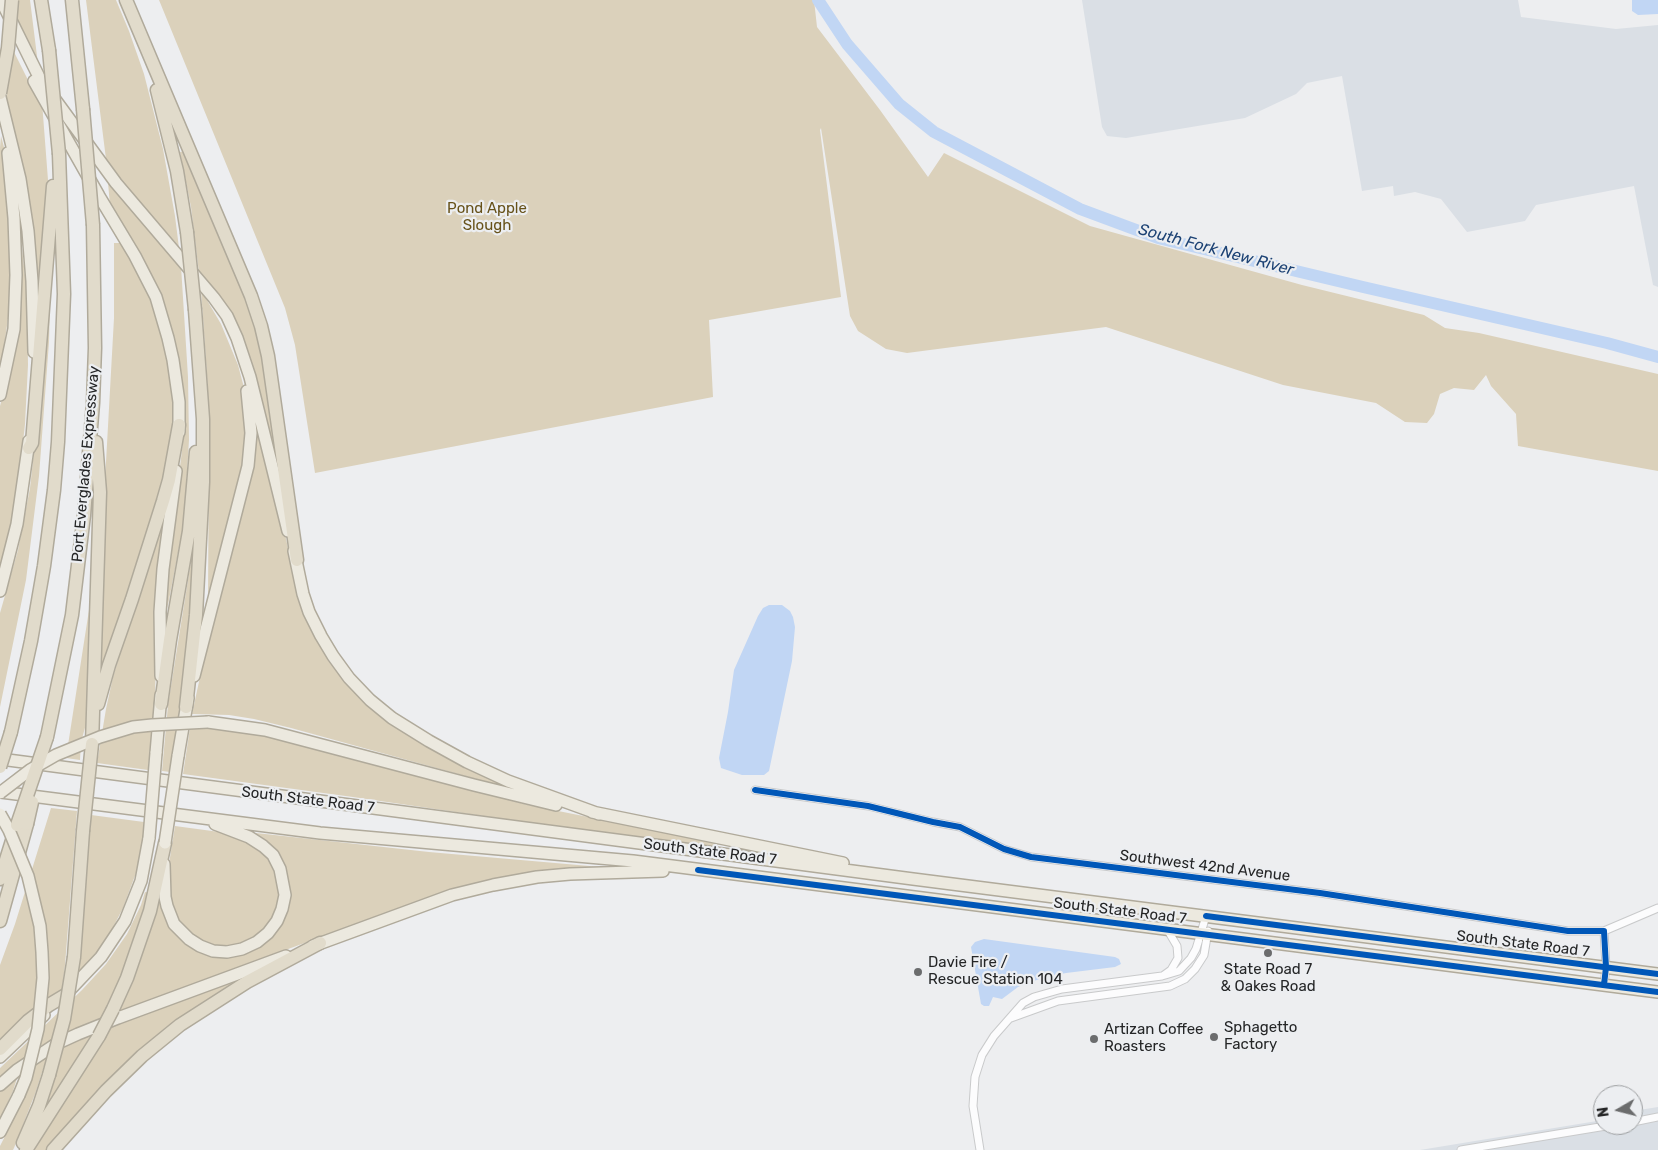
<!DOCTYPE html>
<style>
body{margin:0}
#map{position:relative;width:1658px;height:1150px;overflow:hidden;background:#edeef0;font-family:Rubik,sans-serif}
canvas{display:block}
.north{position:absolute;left:1593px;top:1085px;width:50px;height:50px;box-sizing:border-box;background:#eceef1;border:1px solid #9c9ea0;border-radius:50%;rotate:262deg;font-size:14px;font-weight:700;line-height:20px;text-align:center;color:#252627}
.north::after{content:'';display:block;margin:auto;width:18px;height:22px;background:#6b6c6d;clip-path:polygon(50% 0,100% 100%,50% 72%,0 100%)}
</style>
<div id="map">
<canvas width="1658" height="1150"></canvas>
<div class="north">N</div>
</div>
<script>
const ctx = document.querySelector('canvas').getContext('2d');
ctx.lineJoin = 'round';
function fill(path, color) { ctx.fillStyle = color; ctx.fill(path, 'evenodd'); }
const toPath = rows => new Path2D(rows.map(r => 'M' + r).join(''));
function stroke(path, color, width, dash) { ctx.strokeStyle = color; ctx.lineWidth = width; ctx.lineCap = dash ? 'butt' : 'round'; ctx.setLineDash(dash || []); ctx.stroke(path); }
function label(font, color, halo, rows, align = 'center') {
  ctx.font = font + ' Rubik,sans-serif'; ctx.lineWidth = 4.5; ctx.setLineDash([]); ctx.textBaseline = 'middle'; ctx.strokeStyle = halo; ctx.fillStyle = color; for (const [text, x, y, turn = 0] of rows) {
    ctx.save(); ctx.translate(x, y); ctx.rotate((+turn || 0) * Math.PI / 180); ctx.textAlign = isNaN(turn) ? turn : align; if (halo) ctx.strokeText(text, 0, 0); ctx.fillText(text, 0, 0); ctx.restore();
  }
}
const built = toPath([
 [1082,0,1518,0,1521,17,1616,29,1658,25,1658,287,1653,285,1634,186,1536,205,1525,221,1467,232,1441,199,1415,192,1394,196,1393,186,1362,191,1342,76,1307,83,1296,94,1245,118,1126,138,1107,136,1102,127],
 [1658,1107,1658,1150,1420,1150,1603,1120,1603,1125,1633,1125,1633,1111]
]);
const green = toPath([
 [16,0,30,0,38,64,15,14],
 [86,0,116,0,129,31,144,74,163,149,175,216,179,248,107,167],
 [159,0,814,0,817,27,880,110,928,177,944,153,1090,226,1302,285,1424,315,1445,328,1479,333,1658,374,1658,471,1518,446,1516,414,1491,386,1486,375,1474,390,1454,388,1440,394,1434,414,1427,423,1405,422,1376,403,1283,385,1106,327,907,353,886,349,858,331,850,316,821,128,820,130,841,297,709,320,713,397,315,473,295,345,285,308],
 [12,48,32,88,42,102,48,180,51,264,49,342,39,476,26,580,0,707,0,613,18,550,30,488,37,424,40,301,32,217,23,167,6,99],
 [1,136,5,151,12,229,11,298,0,374,0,148],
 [185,151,239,277,261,346,282,485,250,363,199,273,191,207,180,152],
 [108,183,181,266,188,377,189,440,184,521,169,600,165,618,162,615,183,442,184,425,177,358,110,205],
 [17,202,27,294,28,365,25,424,15,514,0,577,0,406,6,384],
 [114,243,122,243,150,293,165,341,173,392,173,431,166,476,90,710,81,742,80,760,66,758,98,552,104,498,114,318],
 [201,290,221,324,238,365,243,384,246,426,241,472,212,587,208,598,209,431,207,375],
 [253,411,283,525,299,599,314,634,341,678,377,713,430,746,520,791,291,728,254,719,229,715,192,714,225,562],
 [163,513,166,513,156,653,155,699,148,770,97,763,106,709,113,677],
 [192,555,195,555,190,615,180,707,170,772,162,771,168,705],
 [190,728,222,729,263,735,528,805,719,843,717,847,524,822,353,797,183,774],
 [51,808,77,811,65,965,62,989,27,1015,0,1039,0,965,15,924],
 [91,815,144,822,143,837,136,873,123,908,108,937,98,951,78,972],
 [175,826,227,833,238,836,266,853,276,869,280,900,270,924,255,939,232,948,210,946,181,927,171,905,168,870],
 [256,833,429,852,601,867,600,869,435,895,106,1016,64,1034,41,1046,0,1077,0,1068,82,990,106,964,127,934,141,905,145,892,161,895,162,907,205,952,267,940,287,886,255,835],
 [256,972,223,990,48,1150,33,1150,107,1027],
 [93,1032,85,1045,46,1109,64,1044],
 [48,1054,35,1094,14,1148,13,1150,0,1150,0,1146,26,1095,37,1059],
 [19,1072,13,1091,0,1119,0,1089]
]);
const water = toPath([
 [1632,0,1658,0,1658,14,1638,15,1632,11],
 [769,605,782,605,790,611,793,617,795,627,792,661,769,771,764,775,742,775,721,768,719,758,728,712,734,670,758,616,763,608],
 [984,939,1115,957,1119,959,1121,964,1115,967,1066,973,1042,978,1018,987,1002,999,993,997,989,1006,984,1006,981,1004,971,947,975,942]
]);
const river = toPath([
 [818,0,847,44,899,104,934,132,1080,209,1158,238,1363,287,1607,343,1658,357]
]);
const street = toPath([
 [755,790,868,806,933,822,960,827,1004,849,1031,857,1320,893,1568,931,1604,931,1606,967,1604,985],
 [1604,931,1658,908],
 [1164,975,1171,970,1178,958,1177,946,1167,929],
 [1011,1018,1058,1001,1170,986,1185,979,1195,969,1204,955,1208,931],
 [1633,1122,1658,1117],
 [980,1150,973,1106,975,1077,982,1055,994,1036,1023,1003,1034,997,1062,989,1162,976,1179,971,1191,958,1196,949,1206,916],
 [1461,1150,1612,1125]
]);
const primary = toPath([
 [2,2,40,79,116,183,214,298,227,316,237,338,250,377,288,531],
 [34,81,99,196,135,256,156,297,168,338,173,360,179,402,179,432],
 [0,97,20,179,28,231,32,281,34,352],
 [0,395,14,329,16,275,14,218,8,153],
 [294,551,303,594,309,612,321,636,333,656,349,678,370,700,392,718,429,741,467,762,508,781,599,814],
 [0,591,17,524,29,441],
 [161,676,160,612,163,569,176,471],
 [194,676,248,466,251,433,247,391],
 [208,722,265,730,474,785,556,805],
 [156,753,161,695],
 [178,756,188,698],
 [0,759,913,879,1658,974],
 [0,792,320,833,633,861,1658,992],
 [592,812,843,863],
 [164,864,165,897,167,906,174,924,189,939,200,946,213,951,227,952,242,949,257,942,268,933,277,921,282,909,285,895,280,869,273,855,263,846,249,837,215,824],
 [313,946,452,895,493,885,537,877,570,874,663,871],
 [66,994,101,957,125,921,141,881,149,838],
 [0,1057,44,1015],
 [0,1085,17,1070,56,1044,78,1034,118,1018,286,956],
 [0,1132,19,1095]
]);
const highway = toPath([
 [41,0,49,50],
 [72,0,83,109],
 [126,0,251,296,261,326,268,356,297,560],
 [157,90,177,171,187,232],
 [29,448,32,443,53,186],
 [98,704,109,665,132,599,163,501,169,480,179,425],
 [161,704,170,640,189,531,196,452],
 [186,707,196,615,203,482,203,419,195,310],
 [11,732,31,641,44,566,54,490,58,442,64,294,59,154],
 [47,737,72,615,84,515,93,403,95,348,93,225],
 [92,744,100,492,96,442],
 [0,879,15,831],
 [0,921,27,824],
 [74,957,83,831],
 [113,1009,127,978,150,911,165,843],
 [0,1049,28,1021,49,1005,64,996],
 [23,1143,39,1106,49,1075],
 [26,1150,99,1036],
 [53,1150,106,1091,142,1056,180,1025,247,982,320,943]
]);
const primaryBridge = toPath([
 [0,793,30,770,56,755,100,737,133,727,152,725,208,722],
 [0,814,9,830,28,876,40,926,42,952,43,978,38,1029,26,1078,19,1095],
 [149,838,156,753],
 [165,843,178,756]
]);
const highwayBridge = toPath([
 [49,50,59,154],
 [0,93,8,48,12,0],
 [83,109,93,225],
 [187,232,195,310],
 [0,767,11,732],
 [27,824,32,802],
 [17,825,47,737],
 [83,831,92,744],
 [99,1036,113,1009],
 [49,1075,64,1019,74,957]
]);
const cycleway = toPath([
 [755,790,868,806,933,822,960,827,1004,849,1031,857,1320,893,1568,931,1604,931,1606,967,1604,985],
 [698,870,1658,992],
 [1206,916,1658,974]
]);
const markers = [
 [1268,953,5,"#6b6c6d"],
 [918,972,5,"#6b6c6d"],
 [1214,1037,5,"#6b6c6d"],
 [1094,1039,5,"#6b6c6d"]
];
const parkNames = [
 ["Pond Apple",487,209],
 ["Slough",487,226]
];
const streetNames = [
 ["Port Everglades Expressway",86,464,-85],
 ["South State Road 7",308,800,7],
 ["South State Road 7",710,852,7],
 ["Southwest 42nd Avenue",1205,866,7],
 ["South State Road 7",1120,911,7],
 ["South State Road 7",1523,944,7]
];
const poiNames = [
 ["Davie Fire /",928,963],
 ["Rescue Station 104",928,980],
 ["State Road 7",1268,970,"center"],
 ["& Oakes Road",1268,987,"center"],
 ["Sphagetto",1224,1028],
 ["Factory",1224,1045],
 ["Artizan Coffee",1104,1030],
 ["Roasters",1104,1047]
];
const waterNames = [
 ["South Fork New River",1216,250,15]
];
fill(built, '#dadfe5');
fill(green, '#dbd1bb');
fill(water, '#c1d6f4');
stroke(river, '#c1d6f4', 12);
stroke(street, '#c9cacb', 9);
stroke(primary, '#b0aa9b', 14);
stroke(highway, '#b0aa9b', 15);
stroke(street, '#fcfcfd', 7);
stroke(primary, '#ece9df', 11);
stroke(highway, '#e1dbcb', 12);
stroke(primaryBridge, '#b0aa9b', 14, []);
stroke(highwayBridge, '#b0aa9b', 15, []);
stroke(primaryBridge, '#ece9df', 11);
stroke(highwayBridge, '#e1dbcb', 12);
stroke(cycleway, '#0057b8', 6);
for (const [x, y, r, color] of markers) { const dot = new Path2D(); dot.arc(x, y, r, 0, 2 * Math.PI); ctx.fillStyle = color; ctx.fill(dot); stroke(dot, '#eceef1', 2); }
label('15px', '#67521a', '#eceef1', parkNames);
label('15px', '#252627', '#eceef1', streetNames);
label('15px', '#252627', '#eceef1', poiNames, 'left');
label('italic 16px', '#1c4274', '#eceef1', waterNames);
</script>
